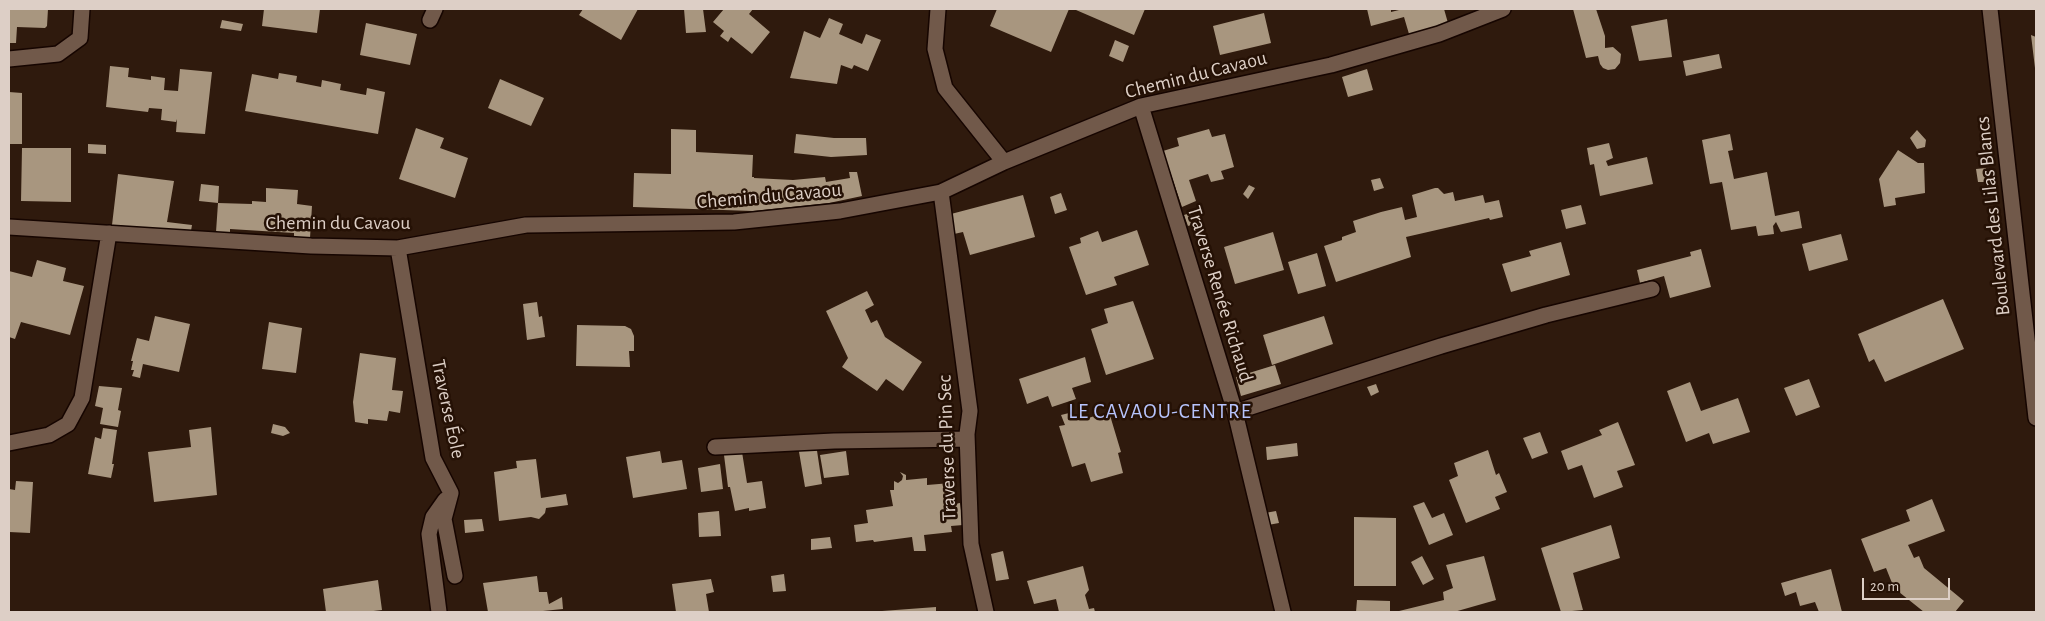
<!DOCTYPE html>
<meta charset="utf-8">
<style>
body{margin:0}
#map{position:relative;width:2045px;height:621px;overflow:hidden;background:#2f1a0d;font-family:"Alegreya Sans",sans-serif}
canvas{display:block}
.frame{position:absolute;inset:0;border:10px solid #ddcfc6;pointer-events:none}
.scale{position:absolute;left:1862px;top:578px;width:88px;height:22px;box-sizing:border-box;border:2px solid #ddcfc6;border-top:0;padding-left:6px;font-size:15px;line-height:18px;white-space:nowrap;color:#ddcfc6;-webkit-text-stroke:4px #251105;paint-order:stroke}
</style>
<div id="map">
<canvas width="2045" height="621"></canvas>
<div class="frame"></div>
<div class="scale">20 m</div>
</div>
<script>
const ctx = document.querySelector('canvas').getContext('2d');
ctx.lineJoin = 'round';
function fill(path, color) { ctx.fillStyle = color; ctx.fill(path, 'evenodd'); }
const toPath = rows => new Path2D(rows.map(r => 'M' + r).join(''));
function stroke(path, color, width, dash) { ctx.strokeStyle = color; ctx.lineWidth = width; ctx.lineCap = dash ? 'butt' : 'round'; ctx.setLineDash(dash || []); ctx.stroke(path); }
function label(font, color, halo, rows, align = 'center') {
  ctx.font = font + ' "Alegreya Sans",sans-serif'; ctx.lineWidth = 5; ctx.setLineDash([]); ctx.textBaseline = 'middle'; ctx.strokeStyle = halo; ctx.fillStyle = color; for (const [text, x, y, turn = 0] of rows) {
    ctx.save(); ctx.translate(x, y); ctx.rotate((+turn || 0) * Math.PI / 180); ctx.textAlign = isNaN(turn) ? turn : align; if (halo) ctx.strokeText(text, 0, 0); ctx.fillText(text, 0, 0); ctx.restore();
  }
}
const building = toPath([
 [9,9,48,9,47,26,45,28,17,27,16,43,9,43],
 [264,9,320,9,317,33,262,26],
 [583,9,638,9,621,40,579,15],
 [684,9,703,9,706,32,686,33],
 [724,9,753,9,749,14,770,32,752,54,731,37,728,42,720,36,724,31,713,22],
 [997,9,1069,9,1051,52,990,26],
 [1077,9,1145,9,1134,35,1076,10],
 [1367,9,1391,9,1391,12,1403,9,1444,9,1448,23,1409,34,1404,17,1371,26],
 [1573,9,1596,9,1605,36,1605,48,1613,47,1621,54,1620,63,1615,69,1608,70,1603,68,1600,64,1598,56,1586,58],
 [1264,13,1271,43,1220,55,1213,26],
 [829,18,843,24,839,34,862,44,866,34,881,40,868,71,854,65,852,69,841,65,837,84,790,78,804,31,820,38],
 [1667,19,1672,57,1639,61,1631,26],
 [222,20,243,24,241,31,220,28],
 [366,23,417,34,410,65,360,55],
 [2031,35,2036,37,2036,68,2035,68],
 [1115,40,1129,46,1123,62,1109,56],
 [1719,54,1722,68,1686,76,1683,61],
 [110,66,129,68,128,77,151,80,151,76,165,78,164,90,178,91,180,69,212,72,205,134,176,132,177,119,176,122,161,120,162,109,149,108,148,112,106,107],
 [1367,69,1373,90,1348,97,1342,77],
 [279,73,297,76,296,82,321,87,322,80,341,84,340,90,366,95,367,88,385,92,378,134,245,111,252,74,278,79],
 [500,79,544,98,531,126,488,108],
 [9,92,22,93,22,144,9,144],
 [416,128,444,138,440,148,468,158,455,198,399,179],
 [671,129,696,130,696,152,753,155,752,177,754,177,754,178,793,180,825,177,826,182,850,178,849,172,857,172,862,196,829,203,753,211,633,207,634,173,671,174],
 [1209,129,1212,137,1225,134,1234,167,1221,171,1224,179,1211,182,1208,174,1189,180,1196,201,1182,207,1163,151,1179,146,1177,138],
 [1917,130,1926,140,1925,147,1917,149,1910,138],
 [796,134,834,138,866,138,867,155,831,157,794,153],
 [1730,134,1733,150,1728,151,1734,179,1767,172,1775,216,1799,211,1802,228,1781,232,1776,222,1773,226,1774,234,1758,236,1756,226,1731,230,1722,182,1710,184,1702,140],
 [1609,143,1613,158,1606,161,1608,166,1647,157,1653,184,1600,196,1594,164,1590,165,1587,148],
 [88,144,106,145,106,154,88,153],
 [22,148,71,148,71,202,21,201],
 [1898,150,1918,163,1924,163,1925,193,1895,198,1896,205,1884,207,1879,179],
 [1986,168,1988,182,1978,182,1976,169],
 [118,174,174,181,167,222,192,225,191,231,112,225],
 [1380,178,1384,188,1374,191,1371,180],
 [201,184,219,186,218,203,252,204,252,201,266,202,266,188,298,190,297,204,312,206,310,238,294,238,294,233,230,229,230,233,216,232,218,203,199,201],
 [1249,185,1255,188,1248,199,1243,194],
 [1435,188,1438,188,1444,194,1453,192,1455,201,1483,195,1485,203,1499,200,1503,217,1490,220,1489,218,1406,237,1411,257,1336,282,1324,246,1342,240,1342,237,1356,232,1353,221,1381,212,1402,207,1405,220,1417,217,1412,195],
 [1061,193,1067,210,1055,214,1050,197],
 [1023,195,1035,237,970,255,963,232,954,234,951,214],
 [1581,205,1586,224,1566,229,1561,210],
 [1196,211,1200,222,1188,226,1184,215],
 [1137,230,1149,265,1114,277,1117,285,1086,295,1069,247,1081,243,1080,238,1098,231,1102,242],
 [1273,232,1284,270,1235,284,1224,247],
 [1841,234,1848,260,1809,271,1802,244],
 [1561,242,1570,275,1511,292,1502,264,1531,256,1529,251],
 [1701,249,1711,287,1670,298,1664,276,1640,283,1637,270,1691,256,1690,252],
 [1317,253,1326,286,1298,294,1288,262],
 [37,260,66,268,63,281,84,286,70,335,21,322,15,339,9,337,9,271,32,277],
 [867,291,874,305,865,310,871,323,877,320,885,337,922,362,903,391,886,379,877,391,842,367,848,358,826,311],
 [1943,299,1964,349,1885,382,1874,359,1869,362,1858,334],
 [1133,301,1154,359,1106,375,1091,329,1108,323,1104,309],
 [537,302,539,317,542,316,545,337,527,340,523,304],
 [155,316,190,324,179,372,143,364,140,378,132,376,134,370,131,370,133,361,131,361,137,338,149,341],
 [1324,316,1333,344,1272,365,1263,335],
 [269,322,302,328,296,373,262,369],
 [577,325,625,326,631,329,634,336,634,351,629,351,630,367,576,366],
 [360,353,396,358,392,390,403,391,400,413,389,411,387,421,368,419,368,424,355,422,353,402],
 [1085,357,1091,382,1072,388,1076,399,1052,407,1048,396,1027,404,1019,379],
 [1275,365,1281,384,1241,396,1236,377],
 [1809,379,1820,407,1796,416,1784,388],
 [1690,382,1701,411,1738,398,1750,432,1713,444,1709,433,1686,442,1667,391],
 [1376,384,1379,392,1371,396,1367,387],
 [99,386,122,388,118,410,121,411,118,427,100,424,103,408,95,406],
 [1109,412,1121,452,1118,453,1123,473,1091,482,1085,463,1072,467,1059,426,1065,425,1061,415,1069,413,1070,418,1080,415,1081,420],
 [1618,422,1635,465,1617,471,1623,487,1594,498,1582,465,1568,470,1561,451,1602,435,1599,430],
 [273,424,285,427,290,433,283,436,271,433],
 [211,427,217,495,154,502,148,452,191,447,189,430],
 [103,428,117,430,112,464,114,464,111,478,88,474,95,437,101,439],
 [1540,432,1548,453,1532,459,1523,438],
 [1297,443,1298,456,1267,460,1266,447],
 [816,444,822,484,805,487,798,446],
 [1488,450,1496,475,1499,473,1507,492,1495,497,1500,509,1466,523,1449,480,1458,476,1454,463],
 [660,451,662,463,682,460,687,489,633,498,626,457],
 [846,451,849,475,824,478,820,455],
 [742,452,747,483,762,481,766,508,749,511,749,508,735,511,730,487,728,487,724,455],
 [536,459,541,498,566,494,568,505,546,508,545,513,539,519,531,517,499,521,494,472,517,468,516,461],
 [720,464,723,489,701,492,698,468],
 [900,472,906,475,906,480,927,478,927,485,951,483,954,504,960,503,963,525,951,526,952,532,924,535,926,551,914,551,912,537,874,542,873,540,856,542,854,525,868,523,866,510,893,506,890,490,894,490,894,481,898,483,902,480,903,476],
 [16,481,33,482,30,533,9,532,9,489,15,490],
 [1932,499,1945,531,1908,545,1914,558,1919,556,1924,568,1964,601,1955,612,1924,612,1894,588,1886,568,1874,572,1861,539,1910,521,1906,510],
 [1424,502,1432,518,1444,513,1453,535,1429,545,1413,506],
 [719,511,721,536,699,537,698,513],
 [1276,511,1279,523,1268,525,1265,513],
 [1354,517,1396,518,1396,586,1354,586],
 [482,519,484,531,465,533,464,520],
 [1611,525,1620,558,1573,573,1583,610,1561,612,1541,548],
 [830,537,832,548,811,550,811,539],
 [1003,551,1009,579,996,581,991,554],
 [1422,556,1434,579,1423,585,1411,562],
 [1484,556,1496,600,1454,612,1395,612,1444,600,1443,592,1453,588,1446,565],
 [1083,566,1089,590,1085,595,1089,609,1094,608,1095,612,1059,612,1056,599,1034,604,1027,581],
 [1831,569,1842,612,1819,612,1815,602,1800,606,1796,592,1785,596,1781,583],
 [784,574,786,591,773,592,771,576],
 [537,576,539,592,547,592,549,604,562,597,563,609,533,612,488,612,483,583],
 [711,579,714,592,706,594,709,612,676,612,672,584],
 [378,580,382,610,365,612,326,612,323,589],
 [1357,600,1390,601,1390,612,1356,612],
 [936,607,936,612,882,612,882,611]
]);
const minor = toPath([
 [938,9,935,49,945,88,1004,162],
 [1990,9,2036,418],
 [430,20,435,9],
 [9,59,58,54,80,38,82,9],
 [1141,106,1235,412,1283,612],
 [941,192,970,411,967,434,971,544,986,612],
 [9,227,311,246,398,248,526,225,734,222,840,211,941,192,1004,162,1141,106,1331,65,1439,34,1503,9],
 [398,248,433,458,451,493,444,519,455,576],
 [1235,412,1441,346,1546,315,1652,289],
 [9,443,49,435,68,424,82,398,109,233],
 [715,447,834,441,967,439],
 [439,612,429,534,433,517,445,500]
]);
const streetNames = [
 ["Chemin du Cavaou",1196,75,-14],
 ["Chemin du Cavaou",769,196,-5],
 ["Boulevard des Lilas Blancs",1993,216,-96],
 ["Chemin du Cavaou",338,223],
 ["Traverse Renée Richaud",1220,294,73],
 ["Traverse Éole",448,409,78],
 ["Traverse du Pin Sec",947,448,-92]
];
const neighbourhoodNames = [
 ["LE CAVAOU-CENTRE",1160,412]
];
fill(building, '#a8967f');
stroke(minor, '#160500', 18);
stroke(minor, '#71594a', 15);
label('20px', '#ddcfc6', '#251105', streetNames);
ctx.letterSpacing = '1px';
label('21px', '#b7c4fc', '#251105', neighbourhoodNames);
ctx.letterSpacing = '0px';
</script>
